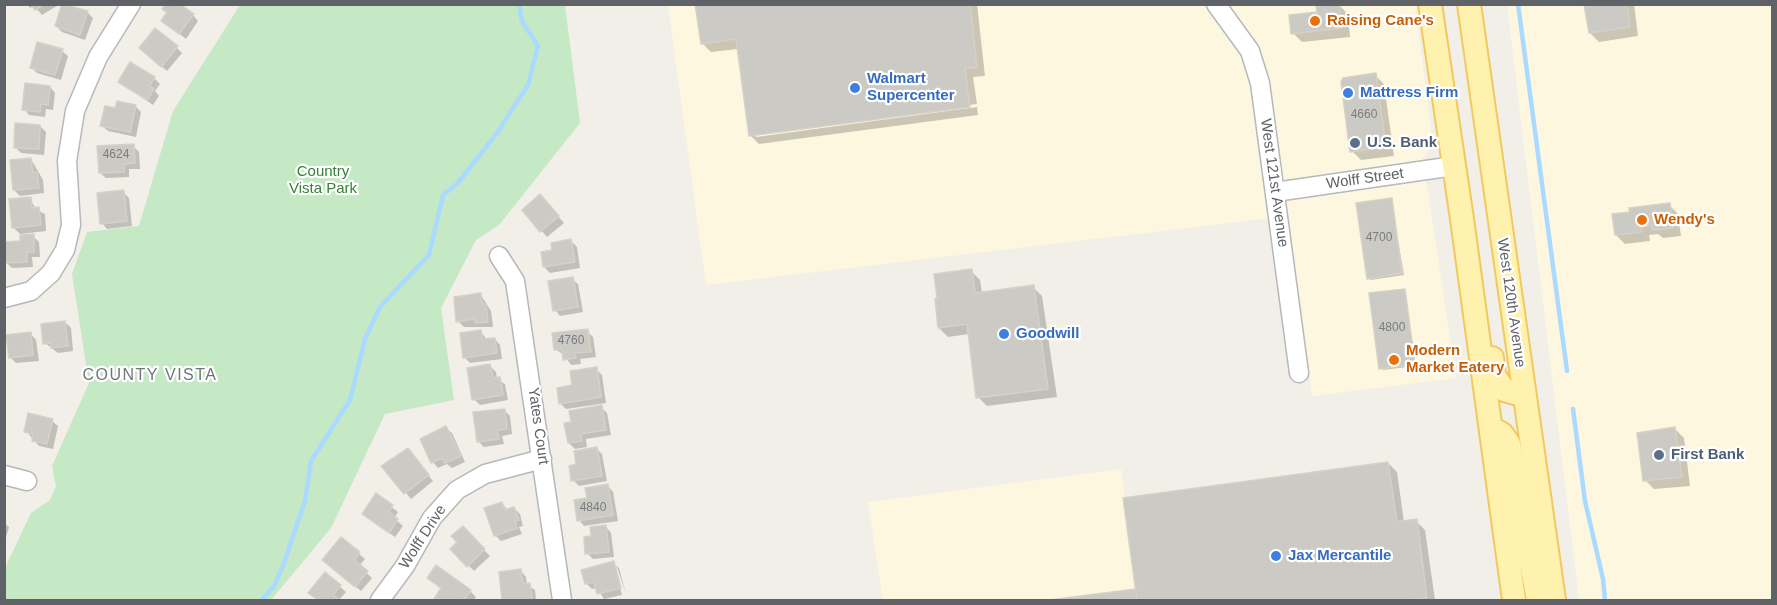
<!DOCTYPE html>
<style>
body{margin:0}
#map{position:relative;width:1777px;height:605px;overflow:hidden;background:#f1efe8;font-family:Helvetica,sans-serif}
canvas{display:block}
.frame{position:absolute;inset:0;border:6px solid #5f6368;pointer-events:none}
</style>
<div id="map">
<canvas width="1777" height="605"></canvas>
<div class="frame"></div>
</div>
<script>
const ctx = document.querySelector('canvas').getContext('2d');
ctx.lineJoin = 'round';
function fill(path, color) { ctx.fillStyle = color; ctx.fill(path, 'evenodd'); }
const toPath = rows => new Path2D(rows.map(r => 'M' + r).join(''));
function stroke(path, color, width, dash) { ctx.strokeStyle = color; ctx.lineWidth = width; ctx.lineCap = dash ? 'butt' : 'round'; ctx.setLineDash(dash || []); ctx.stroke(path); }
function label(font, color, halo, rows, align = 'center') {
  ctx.font = font + ' Helvetica,sans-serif'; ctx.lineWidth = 4.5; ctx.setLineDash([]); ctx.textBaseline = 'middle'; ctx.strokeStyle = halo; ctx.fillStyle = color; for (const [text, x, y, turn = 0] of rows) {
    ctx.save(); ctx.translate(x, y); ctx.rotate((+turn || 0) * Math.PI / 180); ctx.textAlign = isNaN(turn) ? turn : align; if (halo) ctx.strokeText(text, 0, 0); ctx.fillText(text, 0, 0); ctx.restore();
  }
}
const commercial = toPath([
 [668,5,1415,5,1433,144,1423,159,1456,378,1312,396,1288,216,706,285],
 [1507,5,1772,5,1772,600,1579,600],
 [1121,469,1138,600,883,600,868,502]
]);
const green = toPath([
 [240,5,565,5,580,123,499,225,476,240,441,308,454,400,385,414,331,528,271,600,5,600,5,568,31,513,50,500,56,486,52,466,89,383,72,274,87,232,139,226,173,111]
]);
const shadow = toPath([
 [27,4,60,4,42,15,34,6,30,8],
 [697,4,977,4,985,76,973,77,977,104,756,134,756,137,977,107,978,115,759,144,750,135,738,49,711,52,702,43],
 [1586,4,1634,4,1638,36,1599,42,1590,33],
 [1339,5,1348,14,1350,37,1302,42,1293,33],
 [87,12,93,18,85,40,62,32,56,26],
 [193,15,198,21,186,39,163,21],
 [177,48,182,53,167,71,147,54],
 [62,51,68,56,61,80,37,73,31,67],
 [1375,75,1384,84,1394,156,1361,160,1352,151],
 [154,78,160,84,155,91,159,96,153,105,120,82],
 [50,87,55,93,53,110,46,109,45,117,29,115,24,109],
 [135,106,141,112,136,137,108,131,102,126,117,110],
 [40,126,46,132,44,155,21,153,15,147],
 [133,146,139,152,140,169,129,169,129,177,106,178,100,173],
 [31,159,43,180,44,193,20,196,14,190],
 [123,192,129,198,132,226,107,229,102,223],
 [30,199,36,209,45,214,46,231,20,234,14,228],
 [1391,200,1404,275,1371,280,1368,278],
 [546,202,564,223,547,237,524,210],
 [1669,205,1678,214,1681,236,1663,238,1658,234,1649,235,1650,241,1625,244,1616,235],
 [33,236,39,242,40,257,32,257,33,267,12,268,6,262,21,243],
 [571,241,577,247,580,268,550,273,544,267,554,251],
 [971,271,980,280,982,293,1033,287,1042,296,1057,397,987,406,978,397,969,334,948,337,939,328],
 [572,279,578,284,583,312,560,316,555,310],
 [1404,290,1416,366,1383,370,1381,368],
 [481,295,491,311,493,327,464,327,458,321],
 [65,322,71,328,73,351,58,353,45,343],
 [587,331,593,337,596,357,580,359,581,364,571,365,564,355,555,349],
 [481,332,487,340,495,339,500,345,502,359,470,363,464,357],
 [31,334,36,340,39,361,16,363,10,357],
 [490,366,496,372,497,379,505,384,508,400,480,405,474,399],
 [596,369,602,375,606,403,566,409,560,403],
 [601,407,607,413,611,435,586,439,587,447,575,449,569,443,573,423],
 [504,410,510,416,512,434,502,436,504,444,484,447,478,441],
 [52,421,58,426,53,449,39,446,26,431],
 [446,428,452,433,465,462,452,468,447,464,438,468,433,462],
 [1675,429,1684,438,1690,486,1654,489,1645,480],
 [596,448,602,454,607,481,579,486,573,480,578,466],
 [413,456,433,481,411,499,384,466],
 [1388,463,1397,472,1404,522,1416,521,1425,530,1435,600,1060,600,1137,590],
 [608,486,613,492,618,521,584,526,579,520,588,499],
 [376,495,398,512,394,518,403,526,395,537,363,514],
 [502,504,508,510,514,508,520,514,523,526,519,527,522,534,501,541,495,535],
 [4,523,9,527,4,545],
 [606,527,611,533,614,557,593,559,587,553,592,538],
 [463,528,490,556,474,571,452,549,460,542],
 [341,539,365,559,359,566,372,578,361,591,330,566],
 [613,563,619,568,626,594,617,567,614,567,622,595,604,599,597,588,592,589,586,583],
 [436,567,470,591,476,597,474,600,438,600,435,598,442,589,429,578],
 [521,571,526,577,527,585,535,590,536,600,504,600,500,574],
 [325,574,346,592,339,600,318,600,310,593]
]);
const stream = toPath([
 [1518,4,1567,371],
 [1573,409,1585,501,1603,579,1605,600],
 [262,600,274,586,283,566,305,501,311,461,350,400,365,339,380,307,429,255,443,195,457,184,497,133,528,85,538,46,522,21,519,4]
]);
const building = toPath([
 [31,4,45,4,35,10,31,4],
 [62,4,88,11,80,35,55,26,62,4],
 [166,4,180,4,194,14,179,34,161,21,167,12,162,9,166,4],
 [695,4,970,4,977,67,965,69,970,107,749,136,736,39,701,44,695,4],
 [1339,4,1342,28,1291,34,1289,15,1317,12,1316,6,1339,4],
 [1584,4,1627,4,1630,27,1589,33,1584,4],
 [155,28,178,46,161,67,139,48,155,28],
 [37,42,63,49,55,75,30,68,37,42],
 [130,62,155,77,149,86,154,89,147,100,118,82,130,62],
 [1376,73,1386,147,1350,152,1341,82,1343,78,1376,73],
 [25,83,50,86,48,105,41,104,40,112,22,110,25,83],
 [117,101,136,105,130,132,100,126,105,106,115,108,117,101],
 [15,123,40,125,39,149,14,148,15,123],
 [134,144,135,163,124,164,124,172,99,173,97,146,134,144],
 [31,158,33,173,37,172,39,188,13,190,10,160,31,158],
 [124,190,127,221,100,224,97,193,124,190],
 [540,194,559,216,540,232,522,210,540,194],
 [31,197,32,208,39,207,41,225,12,228,9,199,31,197],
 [1392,198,1402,273,1367,279,1356,203,1392,198],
 [1670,203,1673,228,1652,230,1652,225,1641,227,1642,232,1615,235,1612,214,1630,212,1629,208,1670,203],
 [34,234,34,252,27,252,27,262,5,263,4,242,20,241,20,235,34,234],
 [571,239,575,262,543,267,541,252,552,250,551,243,571,239],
 [972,269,975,293,1034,285,1048,389,976,398,967,324,938,328,935,299,937,298,934,274,972,269],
 [573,277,578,307,553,311,548,281,573,277],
 [1405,289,1415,364,1379,369,1369,293,1405,289],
 [481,293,482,304,486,304,488,322,475,323,475,319,456,322,454,297,481,293],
 [65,321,68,346,51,348,51,343,43,344,41,324,65,321],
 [588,329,591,352,575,353,576,358,563,360,562,349,554,350,552,333,588,329],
 [481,330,482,339,495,338,497,353,463,358,460,333,481,330],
 [31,332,33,355,9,358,6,335,31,332],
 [490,364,493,378,500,377,503,395,472,400,467,368,490,364],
 [597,367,601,397,559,404,557,388,572,385,570,371,597,367],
 [602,405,606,430,581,434,582,441,568,443,564,423,571,422,569,411,602,405],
 [505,409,507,429,497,430,499,439,477,442,473,412,505,409],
 [28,413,53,419,47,444,32,441,33,434,24,432,28,413],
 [446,426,461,456,445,463,442,458,431,463,420,439,446,426],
 [1675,427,1682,477,1643,481,1637,433,1675,427],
 [597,447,602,476,571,481,569,466,576,464,574,451,597,447],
 [408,448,429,475,404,494,381,466,408,448],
 [1388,462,1397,522,1417,519,1427,598,1409,600,1137,600,1123,498,1388,462],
 [608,484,613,515,577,521,574,500,587,498,585,488,608,484],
 [376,493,393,505,389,512,398,519,389,533,362,514,376,493],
 [502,502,505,510,514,507,519,520,515,521,517,528,494,536,484,508,502,502],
 [606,525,609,552,585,554,584,537,591,536,590,527,606,525],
 [463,526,485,549,467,567,450,549,457,542,451,536,463,526],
 [341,537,360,552,354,560,368,571,355,587,322,560,341,537],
 [614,561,621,588,597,594,594,582,585,584,581,570,614,561],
 [436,565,471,590,464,600,434,599,441,588,427,578,436,565],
 [521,569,523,584,530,583,532,600,502,600,499,572,521,569],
 [325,572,341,585,333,595,340,600,318,600,308,593,325,572],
 [1136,589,1137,600,1049,600,1136,589]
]);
const minor = toPath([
 [1216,4,1250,51,1260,83,1299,373],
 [1275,192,1454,166],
 [499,256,515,281,562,600],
 [4,298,31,291,51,273,65,250,71,225,67,161,75,111,98,57,131,4],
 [4,475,27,481],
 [380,600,405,566,432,518,457,490,485,474,542,459]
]);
const major = toPath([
 [1430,4,1462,219,1514,600],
 [1469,4,1554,600],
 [1492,358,1494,375,1504,390,1525,396],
 [1491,428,1502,434,1509,444,1538,600]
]);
const markers = [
 [1315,21,6,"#e8710a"],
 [855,88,6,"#3f7fe0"],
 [1348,93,6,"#3f7fe0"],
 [1355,143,6,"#5c6f8a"],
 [1642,220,6,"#e8710a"],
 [1004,334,6,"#3f7fe0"],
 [1394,360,6,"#e8710a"],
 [1659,455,6,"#5c6f8a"],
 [1276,556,6,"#3f7fe0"]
];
const numberNames = [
 ["4660",1364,115],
 ["4624",116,155],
 ["4700",1379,238],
 ["4800",1392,328],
 ["4760",571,341],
 ["4840",593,508]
];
const foodNames = [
 ["Raising Cane's",1327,21],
 ["Wendy's",1654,220],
 ["Modern",1406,351],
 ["Market Eatery",1406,368]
];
const shopNames = [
 ["Walmart",867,79],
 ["Supercenter",867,96],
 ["Mattress Firm",1360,93],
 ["Goodwill",1016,334],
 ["Jax Mercantile",1288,556]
];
const serviceNames = [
 ["U.S. Bank",1367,143],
 ["First Bank",1671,455]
];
const parkNames = [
 ["Country",323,172],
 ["Vista Park",323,189]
];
const streetNames = [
 ["Wolff Street",1365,179,-8],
 ["West 121st Avenue",1274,183,82],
 ["West 120th Avenue",1511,303,82],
 ["Yates Court",538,426,82],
 ["Wolff Drive",423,537,-57]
];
const neighbourhoodNames = [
 ["COUNTY VISTA",150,376]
];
fill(commercial, '#fef7e0');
fill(green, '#c5e8c5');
fill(shadow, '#0003');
stroke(stream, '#aadaff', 4.5);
fill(building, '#cccac5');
stroke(building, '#d6d1c6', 1.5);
stroke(minor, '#b5b8bc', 21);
stroke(major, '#f2c960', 26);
stroke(minor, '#fff', 18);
stroke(major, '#fff2af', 22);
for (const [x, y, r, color] of markers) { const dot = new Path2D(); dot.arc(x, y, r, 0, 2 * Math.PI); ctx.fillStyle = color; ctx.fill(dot); stroke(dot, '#fff', 2); }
label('12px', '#7a7d7f', null, numberNames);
label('bold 15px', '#c56008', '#fff', foodNames, 'left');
label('bold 15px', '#366cbe', '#fff', shopNames, 'left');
label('bold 15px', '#4e5e75', '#fff', serviceNames, 'left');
label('15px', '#348238', '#fff', parkNames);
label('15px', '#5f6368', '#fff', streetNames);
ctx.letterSpacing = '1.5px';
label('16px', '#70757a', '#fff', neighbourhoodNames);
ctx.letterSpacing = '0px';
</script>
